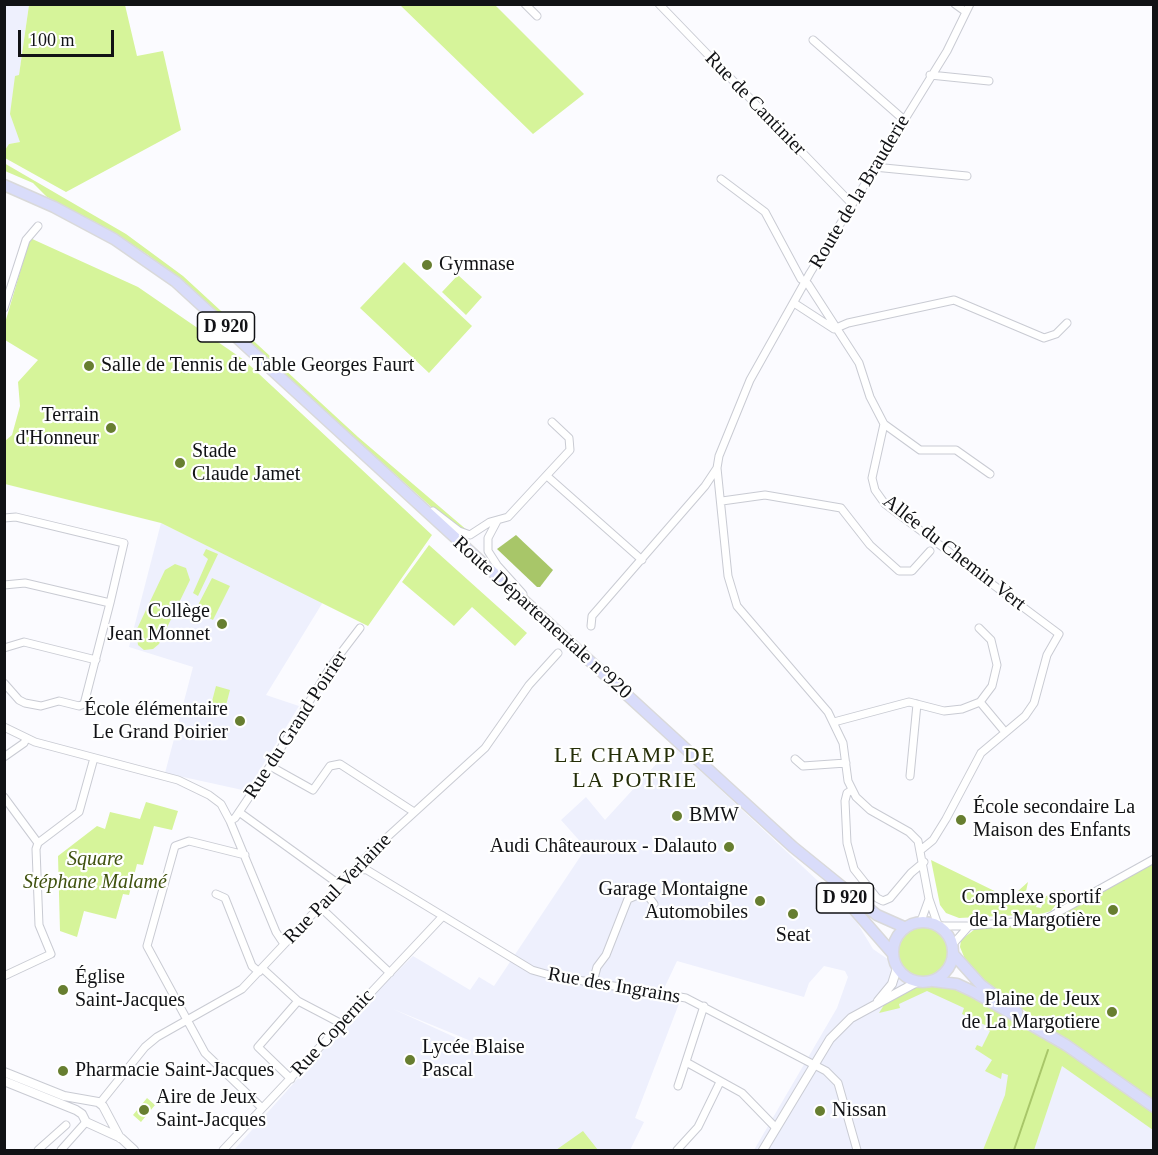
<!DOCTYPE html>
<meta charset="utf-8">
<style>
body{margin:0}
#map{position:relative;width:1158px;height:1155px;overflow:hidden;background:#fbfbff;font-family:Georgia,serif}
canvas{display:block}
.frame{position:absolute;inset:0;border:6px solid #111215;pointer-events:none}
.scale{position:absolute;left:18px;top:30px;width:96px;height:27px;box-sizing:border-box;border:3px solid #111215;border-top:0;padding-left:8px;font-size:18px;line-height:21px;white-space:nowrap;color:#111215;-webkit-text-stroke:4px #fff;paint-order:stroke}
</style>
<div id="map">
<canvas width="1158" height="1155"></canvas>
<div class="frame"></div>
<div class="scale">100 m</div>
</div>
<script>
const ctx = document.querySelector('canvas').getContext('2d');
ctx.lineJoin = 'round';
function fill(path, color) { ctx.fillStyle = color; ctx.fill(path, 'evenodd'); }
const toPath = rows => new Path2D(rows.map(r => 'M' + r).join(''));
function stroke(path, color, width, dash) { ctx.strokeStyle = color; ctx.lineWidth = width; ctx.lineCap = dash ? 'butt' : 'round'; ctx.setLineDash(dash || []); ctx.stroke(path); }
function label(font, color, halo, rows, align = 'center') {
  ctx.font = font + ' Georgia,serif'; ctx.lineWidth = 4.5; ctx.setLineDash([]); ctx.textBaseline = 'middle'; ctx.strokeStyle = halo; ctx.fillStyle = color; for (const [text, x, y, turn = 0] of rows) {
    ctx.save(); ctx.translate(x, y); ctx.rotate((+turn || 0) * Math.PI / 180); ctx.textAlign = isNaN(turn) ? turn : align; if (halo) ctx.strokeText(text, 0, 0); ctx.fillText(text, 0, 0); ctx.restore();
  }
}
const built = toPath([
 [4,5,29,5,19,76,20,142,9,144,5,150],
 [161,523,323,602,266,695,299,706,247,791,165,773,193,667,129,647],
 [676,748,850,911,873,949,931,989,968,1001,1154,1125,1153,1150,754,1150,837,1008,848,977,845,971,824,966,809,983,804,997,677,961,661,995,680,1001,635,1118,644,1122,630,1150,234,1150,369,999,413,956,470,990,479,977,494,986,586,848,561,820,586,797,605,820,669,750],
 [393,1009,471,1041,494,1054,494,1055]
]);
const green = toPath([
 [29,5,125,5,137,56,163,51,181,130,66,192,5,158,5,150,9,144,20,142,10,114,15,76,19,75],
 [400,5,495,5,584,94,533,134],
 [4,163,126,234,183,276,358,437,468,531,458,528,438,513,184,284,148,255,108,229,47,197,33,183,5,171],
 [30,238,138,287,244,360,432,535,368,626,161,523,5,484,5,441,12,435,20,406,18,382,38,360,5,340,5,323],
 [404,262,472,326,429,373,360,308],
 [458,275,482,297,466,315,442,292],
 [429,545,527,633,515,646,472,607,454,626,402,582],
 [206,549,218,554,198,596,193,593,208,559,203,555],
 [175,564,186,568,190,580,159,644,153,649,144,650,138,645,136,631,165,570],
 [212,578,230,586,213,620,195,611],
 [216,686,230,690,224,713,210,709],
 [146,802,178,811,172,830,154,826,143,865,137,864,129,895,123,894,116,919,84,911,77,937,60,931,58,856,97,826,105,829,110,812,140,819],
 [931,860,1015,901,1018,891,1028,882,1025,896,1038,902,1036,907,1041,908,1046,896,1065,890,1065,893,1051,911,1041,914,959,918,946,913,940,905],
 [1153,864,1153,1100,985,983,967,964,960,947,961,940,975,929,1045,923],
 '893 952a30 30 0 1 1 60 0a30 30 0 1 1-60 0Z',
 [954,986,1085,1063,1153,1111,1153,1130,1062,1066,1034,1150,983,1150,1005,1095,1008,1075,1002,1073,1001,1079,985,1071,992,1060,975,1049,977,1045,982,1047,990,1031,986,1029,987,1026,962,1014,964,1008,927,991,899,1004,900,1008,879,1013,884,1005,913,987],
 [147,1098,155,1105,141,1122,133,1115],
 [583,1131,598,1150,556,1150]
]);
const water = toPath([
 [516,535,553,570,540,587,537,587,497,549]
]);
const stream = toPath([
 [1014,1150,1048,1050]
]);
const minor = toPath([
 [525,4,537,16],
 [659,4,852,204],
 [955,4,966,12],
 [813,40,903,119],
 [930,75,989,81],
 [874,167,967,176],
 [721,179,765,212,801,279,808,284,859,363,870,397,884,424,920,450,956,450,990,474],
 [794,303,834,329,848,323,954,300,1044,338,1056,334,1067,323],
 [4,308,26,240,38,226],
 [884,424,872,478,875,490,885,504,1059,634,1047,655,1034,703,1025,716,981,753,946,819,933,840,922,849],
 [717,468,728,576,737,606,828,712,843,743,848,781,856,797,870,810,909,832,918,841,929,899,938,925],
 [547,476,642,560],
 [722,501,765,495,841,508,870,545,899,571,912,571,930,551],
 [433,511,459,531,470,535,490,522,508,517,570,450,569,438,552,422],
 [4,518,16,517,124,543,110,603,25,583,4,585],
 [497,521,488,538,488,551,497,565,523,594],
 [591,626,592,616,705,486,717,468,719,456,750,380,810,273,947,51,970,4],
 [4,648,24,642,96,660],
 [4,683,19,700,25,703,41,706,59,701,79,706,84,704,110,603],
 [980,702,1005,732],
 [834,722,909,702,944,711,962,709,980,702,992,686,997,665,991,640,979,628],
 [4,727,35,742,178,780,209,795,221,804,230,821,276,932,284,944],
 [4,757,24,743,26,739],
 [795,759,803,766,846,763],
 [270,766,313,790,330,766,340,764,414,812],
 [910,776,917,704],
 [852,790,847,793,845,801,847,843,854,869,877,898,883,901,890,898,911,873,924,862],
 [4,797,38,843],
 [239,812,340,885],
 [230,821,235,818,270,766,331,666,360,628],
 [245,855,189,841,175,846,147,946,205,1053,262,1108],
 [356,869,367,870,532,970,553,976,686,998,826,1071,838,1083,857,1150],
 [216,894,225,898,252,966,259,972],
 [320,907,390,973],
 [921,921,929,899],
 [940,926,969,926,1046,919,1154,859],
 [953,944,969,926],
 [262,968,298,1001,342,1024],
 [4,976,51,954,39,925,36,849,38,843,79,812,94,758],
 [593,982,597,967,606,955,628,899,642,893,648,896,654,904],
 [686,1062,742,1093,776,1128],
 [291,1079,258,1047,298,1001],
 [678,1086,704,1006],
 [100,1103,145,1047,157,1037,242,989,372,851,485,748,529,685,558,653],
 [38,1150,66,1125],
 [61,1150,86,1122],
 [223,1150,443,916],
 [677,1150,698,1127,720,1082]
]);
const tertiary = toPath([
 [878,1001,892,984,897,968],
 [4,1072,64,1096,98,1102,103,1106,120,1138],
 [4,1081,76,1110,82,1114,86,1122,121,1138,134,1150],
 [763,1150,830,1039,851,1018,917,982]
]);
const primary = toPath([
 [4,185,54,207,114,239,176,282,793,847,877,915,904,927],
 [838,891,893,954],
 '893 952a30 30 0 1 1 60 0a30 30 0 1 1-60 0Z',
 [954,955,981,985,1017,1012],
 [933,981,957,984,974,992,1066,1045,1154,1107]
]);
const markers = [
 [427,265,6,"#677e30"],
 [89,366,6,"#677e30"],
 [111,428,6,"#677e30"],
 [180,463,6,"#677e30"],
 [222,624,6,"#677e30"],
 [240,721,6,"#677e30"],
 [677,816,6,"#677e30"],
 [961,820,6,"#677e30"],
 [729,847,6,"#677e30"],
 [760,901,6,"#677e30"],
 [1113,910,6,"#677e30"],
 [793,914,6,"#677e30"],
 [63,990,6,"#677e30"],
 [1112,1012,6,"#677e30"],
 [410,1060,6,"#677e30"],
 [63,1071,6,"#677e30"],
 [144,1110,6,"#677e30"],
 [820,1111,6,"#677e30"]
];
const shields = [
 [226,327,57],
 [845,898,57]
];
const shieldNames = [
 ["D 920",226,327],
 ["D 920",845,898]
];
const streetNames = [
 ["Rue de Cantinier",755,104,46],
 ["Route de la Brauderie",860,192,-59],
 ["Allée du Chemin Vert",954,553,38],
 ["Route Départementale n°920",542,618,42],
 ["Rue du Grand Poirier",296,725,-57],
 ["Rue Paul Verlaine",338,889,-46],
 ["Rue des Ingrains",614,986,10],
 ["Rue Copernic",333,1033,-47]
];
const poiNames = [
 ["Gymnase",439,265],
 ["Salle de Tennis de Table Georges Faurt",101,366],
 ["Terrain",99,416,"right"],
 ["d'Honneur",99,439,"right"],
 ["Stade",192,452],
 ["Claude Jamet",192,475],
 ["Collège",210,612,"right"],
 ["Jean Monnet",210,635,"right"],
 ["École élémentaire",228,710,"right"],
 ["Le Grand Poirier",228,733,"right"],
 ["École secondaire La",973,808],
 ["Maison des Enfants",973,831],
 ["BMW",689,816],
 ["Audi Châteauroux - Dalauto",717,847,"right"],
 ["Garage Montaigne",748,890,"right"],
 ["Automobiles",748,913,"right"],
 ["Complexe sportif",1101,898,"right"],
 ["de la Margotière",1101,921,"right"],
 ["Seat",793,936,"center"],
 ["Église",75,978],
 ["Saint-Jacques",75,1001],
 ["Plaine de Jeux",1100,1000,"right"],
 ["de La Margotiere",1100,1023,"right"],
 ["Lycée Blaise",422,1048],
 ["Pascal",422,1071],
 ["Pharmacie Saint-Jacques",75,1071],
 ["Aire de Jeux",156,1098],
 ["Saint-Jacques",156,1121],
 ["Nissan",832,1111]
];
const parkNames = [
 ["Square",95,860],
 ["Stéphane Malamé",95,883]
];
const quarterNames = [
 ["LE CHAMP DE",635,756],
 ["LA POTRIE",635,781]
];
fill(built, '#eef0fd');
fill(green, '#d6f49a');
fill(water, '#a8c669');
stroke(stream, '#a8c669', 2);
stroke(minor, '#c9cbd3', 9);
stroke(tertiary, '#c9cbd3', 10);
stroke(primary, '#d9d9da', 13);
stroke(minor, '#fff', 7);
stroke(tertiary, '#fff', 8);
stroke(primary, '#d9dcfa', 10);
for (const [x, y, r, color] of markers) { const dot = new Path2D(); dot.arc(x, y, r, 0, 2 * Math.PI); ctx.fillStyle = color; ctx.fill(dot); stroke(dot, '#fff', 2); }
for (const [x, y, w] of shields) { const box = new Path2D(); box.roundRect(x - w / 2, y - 15, w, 30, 4.5); ctx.fillStyle = '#fff'; ctx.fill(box); stroke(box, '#111215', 1.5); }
label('bold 18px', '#111215', null, shieldNames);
label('20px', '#111215', '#fff', streetNames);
label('20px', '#111215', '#fff', poiNames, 'left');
label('italic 20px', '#40520f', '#fff', parkNames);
ctx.letterSpacing = '1.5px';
label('22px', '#252f09', '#fff', quarterNames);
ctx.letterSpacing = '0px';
</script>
